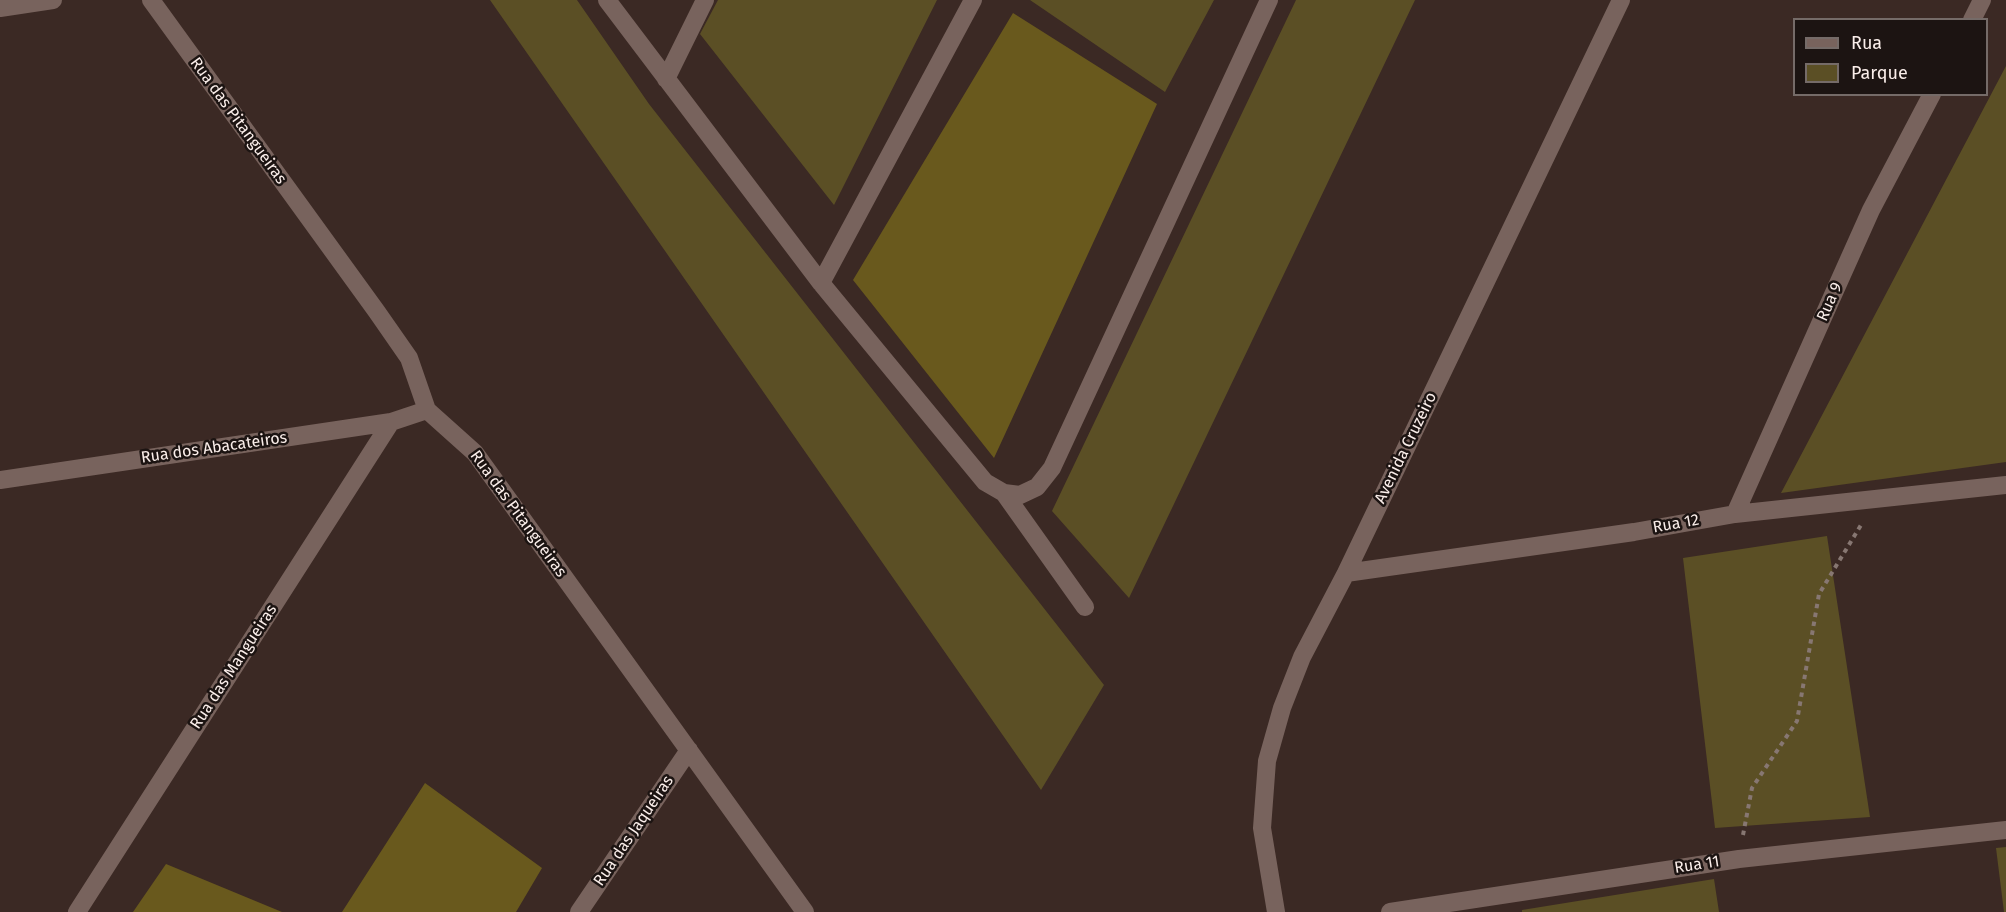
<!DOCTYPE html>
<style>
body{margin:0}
#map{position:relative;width:2006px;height:912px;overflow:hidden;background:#3b2924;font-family:"Fira Sans",sans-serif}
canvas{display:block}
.legend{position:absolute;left:1793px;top:18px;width:195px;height:78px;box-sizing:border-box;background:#1c1412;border:2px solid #756b68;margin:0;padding:8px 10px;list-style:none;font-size:18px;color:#faeeea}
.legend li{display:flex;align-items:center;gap:12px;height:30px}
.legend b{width:30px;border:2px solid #756b68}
</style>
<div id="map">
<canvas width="2006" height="912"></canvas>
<ul class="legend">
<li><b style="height:8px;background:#78635d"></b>Rua</li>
<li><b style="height:16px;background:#5b4f25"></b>Parque</li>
</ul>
</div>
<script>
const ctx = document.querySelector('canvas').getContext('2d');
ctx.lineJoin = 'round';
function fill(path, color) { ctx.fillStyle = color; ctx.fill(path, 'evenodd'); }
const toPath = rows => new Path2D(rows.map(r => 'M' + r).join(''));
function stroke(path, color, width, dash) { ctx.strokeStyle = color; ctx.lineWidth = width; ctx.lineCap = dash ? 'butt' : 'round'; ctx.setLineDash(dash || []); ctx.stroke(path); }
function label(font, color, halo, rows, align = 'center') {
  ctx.font = font + ' "Fira Sans",sans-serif'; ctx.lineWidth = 5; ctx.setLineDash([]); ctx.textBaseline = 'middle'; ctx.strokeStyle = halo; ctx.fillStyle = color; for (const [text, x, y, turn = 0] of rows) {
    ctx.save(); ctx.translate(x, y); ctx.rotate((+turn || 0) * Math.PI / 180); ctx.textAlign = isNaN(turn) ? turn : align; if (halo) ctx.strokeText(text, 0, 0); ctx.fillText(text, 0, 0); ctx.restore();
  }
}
const green = toPath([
 [490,0,577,0,649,104,1104,685,1041,790],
 [718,0,937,0,834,205,700,34],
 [1030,0,1214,0,1165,92],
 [1296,0,1415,0,1129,598,1052,511],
 [2006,66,2006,462,1781,493],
 [1827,536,1870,817,1715,828,1683,558],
 [2006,847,2006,912,2004,912,1996,848],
 [1714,879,1719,912,1522,912,1522,910]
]);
const forest = toPath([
 [1013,13,1157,104,994,458,853,280],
 [425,783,542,868,516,912,342,912],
 [166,864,282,912,133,912]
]);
const path = toPath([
 [1743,835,1752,788,1797,721,1819,594,1861,525]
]);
const minor = toPath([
 [151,0,377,312,409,358,427,410,475,453,805,912],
 [607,0,821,283,985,482,1004,493,1020,495,1037,487,1052,468,1269,0],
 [0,8,53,0],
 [1972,20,1982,0],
 [666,79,705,0],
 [821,283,973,0],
 [0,480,391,422,427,410],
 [1004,493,1085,607],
 [1735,514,1871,210,1932,94],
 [1346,573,1634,532,1735,514,2006,485],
 [77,912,391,422],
 [579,912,689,750],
 [1276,912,1262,828,1267,761,1282,708,1302,657,1346,573,1621,0],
 [1390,912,1739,859,2006,830]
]);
const streetNames = [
 ["Rua das Pitangueiras",238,121,54],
 ["Rua 9",1830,302,-66],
 ["Rua dos Abacateiros",214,448,-8],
 ["Avenida Cruzeiro",1406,448,-64],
 ["Rua das Pitangueiras",518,514,54],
 ["Rua 12",1676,524,-10],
 ["Rua das Mangueiras",234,667,-57],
 ["Rua das Jaqueiras",634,831,-56],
 ["Rua 11",1697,865,-9]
];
fill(green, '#5b4f25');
fill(forest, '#69591d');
stroke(path, '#877772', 4, [4.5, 4.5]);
stroke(minor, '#78635d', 18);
label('16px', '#faeeea', '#1c1412', streetNames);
</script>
